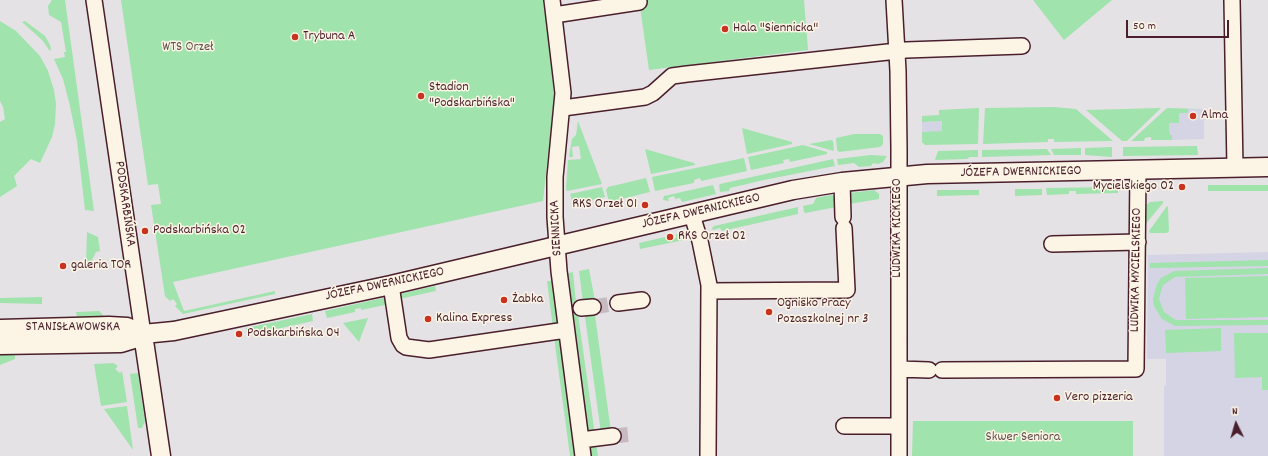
<!DOCTYPE html>
<meta charset="utf-8">
<style>
body{margin:0}
#map{position:relative;width:1268px;height:456px;overflow:hidden;background:#e5e2e5;font-family:Dekko,sans-serif}
canvas{display:block}
.north{position:absolute;left:1216px;top:404px;width:40px;height:40px;-webkit-text-stroke:3px #fcf5e5;paint-order:stroke;rotate:355deg;font-size:11px;font-weight:700;line-height:16px;text-align:center;color:#4a1f2b}
.north::after{content:'';display:block;margin:auto;width:14px;height:18px;background:#4a1f2b;clip-path:polygon(50% 0,100% 100%,50% 72%,0 100%)}
.scale{position:absolute;left:1126px;top:20px;width:103px;height:18px;box-sizing:border-box;border:2px solid #4a1f2b;border-top:0;padding-left:5px;font-size:12px;line-height:14px;white-space:nowrap;color:#4a1f2b;-webkit-text-stroke:3px #fcf5e5;paint-order:stroke}
</style>
<div id="map">
<canvas width="1268" height="456"></canvas>
<div class="north">N</div>
<div class="scale">50 m</div>
</div>
<script>
const ctx = document.querySelector('canvas').getContext('2d');
ctx.lineJoin = 'round';
function fill(path, color) { ctx.fillStyle = color; ctx.fill(path, 'evenodd'); }
const toPath = rows => new Path2D(rows.map(r => 'M' + r).join(''));
function stroke(path, color, width, dash) { ctx.strokeStyle = color; ctx.lineWidth = width; ctx.lineCap = dash ? 'butt' : 'round'; ctx.setLineDash(dash || []); ctx.stroke(path); }
function label(font, color, halo, rows, align = 'center') {
  ctx.font = font + ' Dekko,sans-serif'; ctx.lineWidth = 3; ctx.setLineDash([]); ctx.textBaseline = 'middle'; ctx.strokeStyle = halo; ctx.fillStyle = color; for (const [text, x, y, turn = 0] of rows) {
    ctx.save(); ctx.translate(x, y); ctx.rotate((+turn || 0) * Math.PI / 180); ctx.textAlign = isNaN(turn) ? turn : align; if (halo) ctx.strokeText(text, 0, 0); ctx.fillText(text, 0, 0); ctx.restore();
  }
}
const built = toPath([
 [1188,109,1204,109,1204,139,1172,140,1172,135,1170,135,1169,123,1179,123,1179,113],
 [942,121,942,132,922,132,922,122],
 [1268,252,1268,456,1164,456,1164,386,1166,385,1166,359,1147,359,1148,255]
]);
const green = toPath([
 [52,0,65,0,94,211,85,210,77,141,70,106,63,79,54,59,65,57,64,52,66,52,61,22,49,15,48,6],
 [121,0,543,0,551,57,554,99,543,201,173,282,184,311,275,291,275,294,183,314,175,306,177,304,173,299,170,301,165,296,151,205,161,204,158,184,148,185],
 [639,0,804,0,808,50,649,70],
 [1033,0,1112,0,1064,40],
 [0,21,16,31,40,56,48,71,54,90,56,104,55,124,52,137,40,163,31,159,14,176,17,186,0,197,0,122,5,119,3,107,0,101],
 [25,21,45,36,50,45,51,49,50,51,42,40,22,22],
 [1054,107,1076,109,1113,141,1054,142,1054,139,1048,139,1048,142,983,144,985,108],
 [979,108,978,144,925,145,922,142,922,132,942,131,942,121,922,122,922,116,939,115,939,110],
 [1161,108,1127,141,1122,141,1086,110],
 [1167,108,1202,109,1188,109,1188,113,1179,113,1179,123,1169,123,1170,135,1172,135,1172,140,1151,140,1151,137,1145,138,1144,141,1131,141],
 [578,121,602,184,567,191,566,189,568,160,581,159,579,146,572,147,573,157,569,157,572,139,576,135],
 [742,128,792,142,792,144,747,154],
 [854,134,880,134,883,136,883,144,880,147,839,152,837,150,836,138],
 [831,140,833,141,834,151,809,144],
 [803,145,827,152,827,154,790,162,789,159,783,160,784,163,751,170,748,157],
 [1197,146,1198,155,1123,156,1123,147],
 [1112,147,1112,157,1085,155,1085,148],
 [1081,148,1081,155,1054,155,1051,149],
 [645,149,694,163,695,165,651,174],
 [1047,149,1051,155,982,157,982,150],
 [978,150,978,157,970,157,967,159,935,160,938,151],
 [871,155,887,156,883,162,878,164,873,163,871,166,859,167,854,163,838,165,837,159],
 [744,158,747,171,701,181,700,178,694,180,694,183,655,191,652,177],
 [833,159,835,166,764,180,730,188,729,191,720,192,719,185,720,184],
 [646,178,650,192,609,202,606,190,608,187],
 [713,185,716,194,682,202,680,198,675,199,674,196,668,198,669,201,663,200,664,196],
 [1208,185,1268,185,1268,191,1208,191],
 [602,187,605,197,573,204,570,194],
 [1118,187,1118,193,1076,194,1076,191,1069,191,1069,194,1047,195,1046,188],
 [1015,189,1042,189,1042,195,1015,196],
 [874,190,879,194,879,199,849,204,850,193],
 [937,190,979,190,979,195,937,196],
 [832,195,835,197,837,207,805,213,804,212,803,206,813,204,816,198],
 [1163,201,1163,203,1144,226,1144,207,1150,202],
 [1167,206,1168,207,1169,231,1167,233,1150,233,1149,231],
 [798,207,798,214,722,231,720,228,713,230,712,228,714,226],
 [87,232,98,237,100,251,96,252,90,264,86,264],
 [682,233,684,240,640,249,639,243,665,237,666,240,676,238,676,234],
 [1268,260,1268,266,1150,268,1150,263],
 [1268,268,1268,274,1175,277,1163,285,1159,299,1164,312,1176,320,1268,320,1268,325,1175,326,1162,319,1154,306,1153,299,1157,284,1161,278,1174,271],
 [589,269,595,301,583,302,579,271],
 [573,272,576,302,573,303,570,301,566,274],
 [1268,276,1268,317,1186,319,1185,278],
 [547,281,552,281,559,321,553,328],
 [435,286,436,291,399,299,400,294],
 [42,297,42,304,0,303,0,298],
 [387,297,390,304,361,310,361,308,355,309,355,312,327,318,325,311],
 [577,307,595,435,588,434,571,308],
 [594,308,611,432,601,433,584,310],
 [99,311,104,316,104,320,89,321,77,317,76,312],
 [312,314,313,321,250,335,247,334,246,328],
 [368,318,359,342,343,323],
 [1221,328,1221,351,1166,353,1165,330],
 [1234,333,1268,333,1268,390,1262,390,1262,377,1235,378],
 [554,337,561,340,577,456,570,456],
 [0,352,15,352,15,359,0,365],
 [113,363,118,366,115,369,120,373,122,371,127,402,101,406,94,364],
 [138,373,145,421,142,428,138,428,130,374],
 [127,406,133,450,104,409],
 [913,421,1133,421,1133,456,912,456],
 [596,443,598,456,591,456,590,444]
]);
const minorTunnel = toPath([
 [593,307,618,303],
 [613,436,633,434]
]);
const minor = toPath([
 [94,0,143,334],
 [552,0,563,93,555,177,555,217,559,271,583,456],
 [894,0,898,71,899,149,899,456],
 [1232,0,1235,168],
 [554,15,639,2],
 [563,108,645,97,653,93,672,76,687,74,906,50,1022,46],
 [842,182,843,217],
 [692,215,700,241,709,285,708,456],
 [1052,244,1138,242],
 [391,285,399,338,403,345,406,347,429,350,566,330],
 [709,291,847,290,844,228],
 [618,303,642,300],
 [581,308,593,307],
 [899,369,929,370],
 [942,370,1136,369,1138,170],
 [844,426,899,426],
 [581,440,613,436]
]);
const tertiary = toPath([
 [0,329,109,326,127,327,143,334,174,331,391,285,793,190,842,182,927,174,1268,167],
 [143,334,161,456],
 [0,345,121,343,134,339,143,334]
]);
const markers = [
 [725,29,4,"#c8321e"],
 [295,37,4,"#c8321e"],
 [421,96,4,"#c8321e"],
 [1193,116,4,"#c8321e"],
 [1182,187,4,"#c8321e"],
 [645,205,4,"#c8321e"],
 [145,231,4,"#c8321e"],
 [670,237,4,"#c8321e"],
 [63,266,4,"#c8321e"],
 [504,300,4,"#c8321e"],
 [769,312,4,"#c8321e"],
 [428,319,4,"#c8321e"],
 [239,334,4,"#c8321e"],
 [1057,398,4,"#c8321e"]
];
const poiNames = [
 ["Hala \"Siennicka\"",733,29],
 ["Trybuna A",303,37],
 ["Stadion",429,88],
 ["\"Podskarbińska\"",429,104],
 ["Alma",1201,116],
 ["Mycielskiego 02",1174,187,"right"],
 ["RKS Orzeł 01",637,205,"right"],
 ["Podskarbińska 02",153,231],
 ["RKS Orzeł 02",678,237],
 ["galeria TOR",71,266],
 ["Żabka",512,300],
 ["Ognisko Pracy",777,304],
 ["Pozaszkolnej nr 3",777,320],
 ["Kalina Express",436,319],
 ["Podskarbińska 04",247,334],
 ["Vero pizzeria",1065,398]
];
const parkNames = [
 ["WTS Orzeł",188,48],
 ["Skwer Seniora",1023,438]
];
const streetNames = [
 ["JÓZEFA DWERNICKIEGO",1021,173,-1],
 ["PODSKARBIŃSKA",124,204,82],
 ["JÓZEFA DWERNICKIEGO",701,212,-13],
 ["SIENNICKA",557,228,-93],
 ["LUDWIKA KICKIEGO",898,228,-90],
 ["LUDWIKA MYCIELSKIEGO",1137,270,-89],
 ["JÓZEFA DWERNICKIEGO",385,285,-12],
 ["STANISŁAWOWSKA",73,328]
];
fill(built, '#d5d4e5');
fill(green, '#a0e3ad');
stroke(minorTunnel, '#c6bbc0', 15, [15, 8]);
stroke(minor, '#4a1f2b', 18);
stroke(tertiary, '#4a1f2b', 21);
stroke(minor, '#fcf5e5', 15);
stroke(tertiary, '#fcf5e5', 18);
for (const [x, y, r, color] of markers) { const dot = new Path2D(); dot.arc(x, y, r, 0, 2 * Math.PI); ctx.fillStyle = color; ctx.fill(dot); stroke(dot, '#fcf5e5', 1.5); }
label('14px', '#4a1f2b', '#fcf5e5', poiNames, 'left');
label('14px', '#60504c', '#fcf5e5', parkNames);
label('14px', '#4a1f2b', '#fcf5e5', streetNames);
</script>
